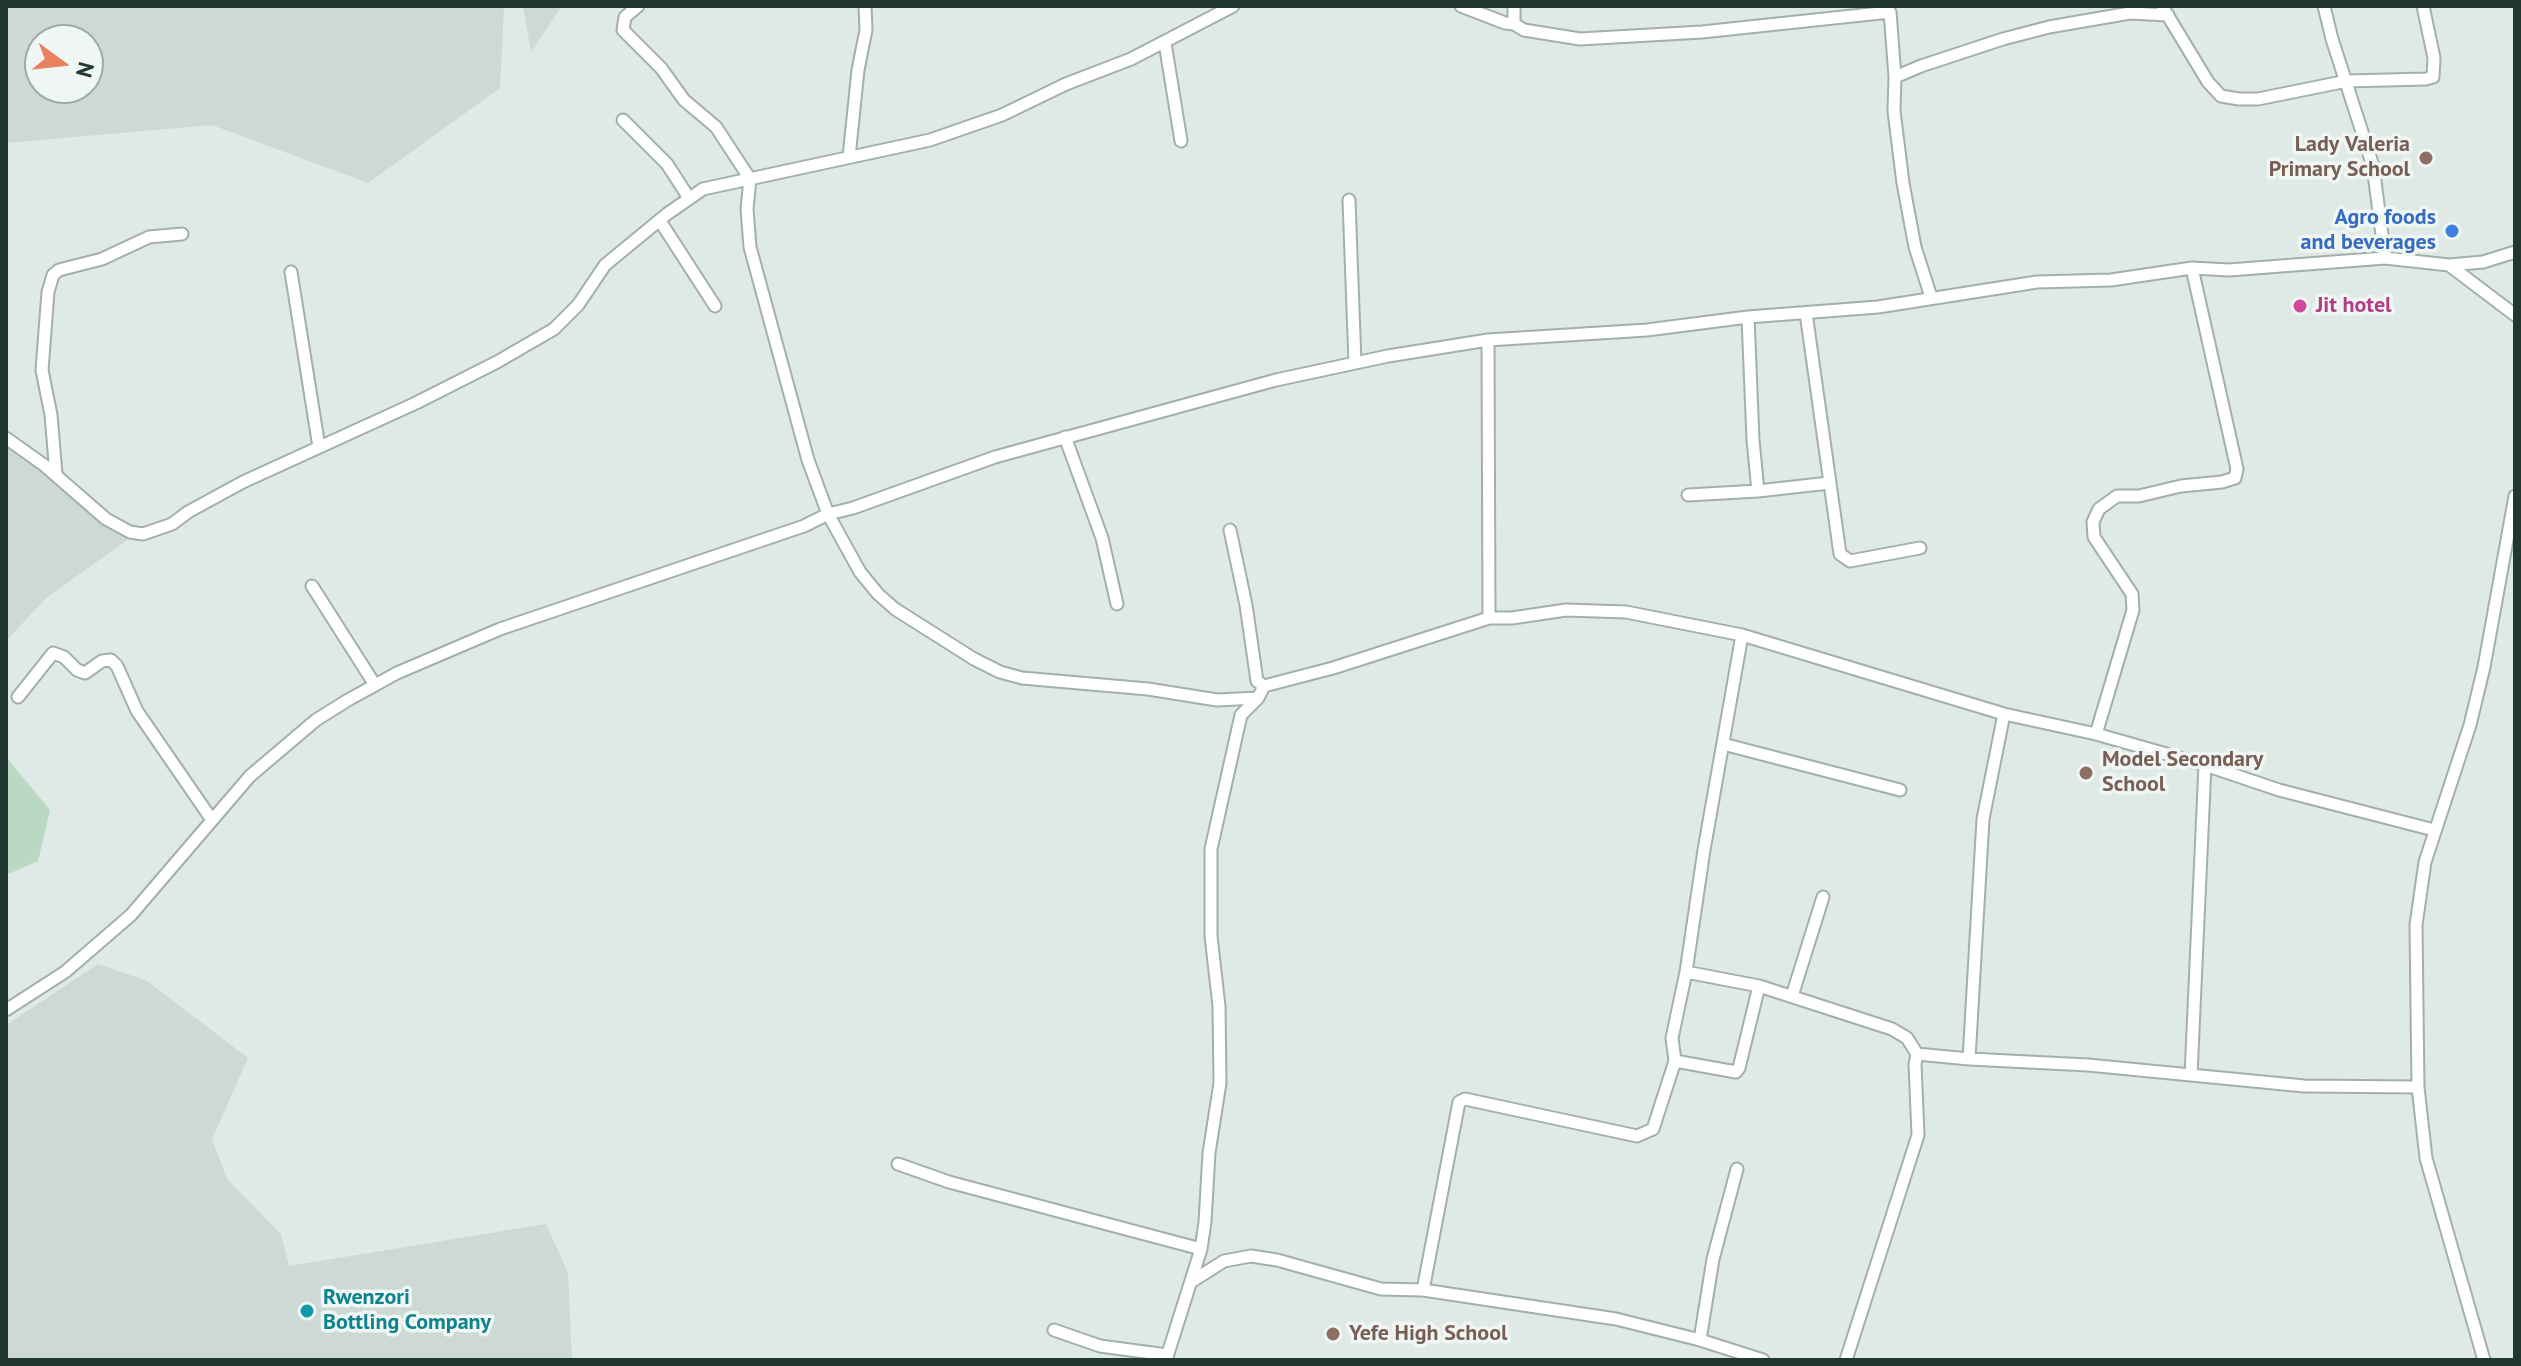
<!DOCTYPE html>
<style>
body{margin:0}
#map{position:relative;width:2521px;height:1366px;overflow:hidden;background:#dfe9e5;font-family:"PT Sans",sans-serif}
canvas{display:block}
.frame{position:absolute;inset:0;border:8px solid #213832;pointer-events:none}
.north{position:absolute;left:24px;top:24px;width:80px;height:80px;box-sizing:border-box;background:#eff6f3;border:2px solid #9daaa6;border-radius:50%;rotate:105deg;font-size:22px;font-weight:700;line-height:32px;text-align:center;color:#213832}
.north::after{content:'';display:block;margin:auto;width:28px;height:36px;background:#e8815e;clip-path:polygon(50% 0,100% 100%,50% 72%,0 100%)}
</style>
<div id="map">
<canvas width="2521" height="1366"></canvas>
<div class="frame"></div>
<div class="north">N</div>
</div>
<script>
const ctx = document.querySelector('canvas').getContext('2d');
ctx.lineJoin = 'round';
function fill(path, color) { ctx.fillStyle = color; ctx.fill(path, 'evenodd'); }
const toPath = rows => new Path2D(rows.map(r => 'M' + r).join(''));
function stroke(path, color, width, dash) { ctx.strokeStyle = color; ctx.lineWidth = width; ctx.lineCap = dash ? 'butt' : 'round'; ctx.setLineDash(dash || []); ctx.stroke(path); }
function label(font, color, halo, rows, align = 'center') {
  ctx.font = font + ' "PT Sans",sans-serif'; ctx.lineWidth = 7; ctx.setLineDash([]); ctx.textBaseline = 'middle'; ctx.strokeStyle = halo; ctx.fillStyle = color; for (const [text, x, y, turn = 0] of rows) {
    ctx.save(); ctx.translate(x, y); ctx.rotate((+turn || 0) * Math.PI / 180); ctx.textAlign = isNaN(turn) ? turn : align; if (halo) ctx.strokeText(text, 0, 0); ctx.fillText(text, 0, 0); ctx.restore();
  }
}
const built = toPath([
 [6,6,504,6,500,88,368,183,212,125,6,143],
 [40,40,88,40,88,88,40,88],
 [523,6,562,6,531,52],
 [6,445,25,454,130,538,46,598,6,641],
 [98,964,147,981,248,1058,212,1139,227,1179,281,1234,289,1266,546,1224,568,1273,572,1360,6,1360,6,1025]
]);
const green = toPath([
 [6,757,50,810,38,861,6,875]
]);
const minor = toPath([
 [638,6,625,17,623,30,661,68,684,100,716,127,750,179,747,209,750,247,808,460,828,514,860,572,878,594,895,609,974,659,1000,672,1022,678,1148,689,1217,700,1258,698],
 [1461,6,1505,23,1514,24,1524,30,1580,39,1702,32,1890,12,1895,77,1894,111,1903,183,1915,247,1931,297],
 [1514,6,1514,24],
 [2162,6,2208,82,2221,96,2239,99,2258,99,2347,81,2426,79,2433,77,2434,58,2423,6],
 [2324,6,2332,39,2373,166,2385,258],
 [1165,43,1181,141],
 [1895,77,1921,66,2003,39,2049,27,2130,13,2168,15],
 [623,120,667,164,689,198],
 [849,157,858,70,866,30,865,6],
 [1349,200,1355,363],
 [660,221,715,306],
 [2449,265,2515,315],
 [291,272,319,447],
 [1806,313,1840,554,1850,561,1920,548],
 [1748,317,1753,440,1758,491],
 [1065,437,1102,538,1117,604],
 [6,438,44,465,106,519,130,532,143,534,172,524,188,512,243,482,416,403,497,362,554,329,578,305,605,265,667,214,703,189,930,140,1002,115,1066,84,1131,59,1233,6],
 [59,478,56,474,51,415,42,370,48,292,53,275,59,270,102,259,149,237,182,234],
 [1688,495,1758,491,1829,483],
 [1230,530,1246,605,1257,681,1264,686],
 [312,586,375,685],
 [1489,618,1512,618,1566,610,1626,612,1742,635,2004,714,2096,734,2205,765,2279,790,2434,830],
 [18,697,53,653,64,657,77,670,85,673,102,661,111,660,117,666,137,711,212,820],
 [2096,734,2133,610,2132,594,2094,537,2093,522,2099,509,2117,496,2139,496,2181,486,2222,482,2235,478,2237,469,2192,268],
 [1723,744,1900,790],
 [1686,972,1759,986,1892,1029,1907,1038,1917,1054],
 [1792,996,1823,897],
 [6,1010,65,972,131,915,250,776,316,720,348,700,397,673,500,629,804,526,828,514,853,508,995,457,1276,380,1388,356,1488,340,1647,330,1748,317,1878,307,2037,282,2111,280,2192,268,2229,270,2385,258,2449,265,2483,262,2515,252],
 [1969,1059,1983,819,2004,714],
 [1675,1061,1736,1072,1739,1068,1759,986],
 [2191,1075,2205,765],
 [898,1164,949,1182,1201,1249],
 [1191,1282,1224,1261,1251,1256,1277,1260,1381,1289,1423,1290,1616,1319,1700,1340,1763,1360],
 [1423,1290,1459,1102,1465,1099,1637,1136,1653,1129,1675,1061,1672,1038,1686,972,1704,850,1742,635],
 [1054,1330,1100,1346,1167,1355],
 [1700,1340,1713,1259,1737,1169],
 [1166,1360,1201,1249,1205,1222,1209,1153,1220,1083,1219,1006,1211,936,1211,849,1241,715,1258,698,1264,686,1333,668,1489,618,1488,340],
 [1846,1360,1918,1135,1915,1064,1917,1054,1969,1059,2088,1065,2304,1086,2418,1087],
 [2484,1360,2426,1158,2418,1087,2416,925,2425,862,2470,725,2484,667,2515,496]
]);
const markers = [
 [2426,158,8,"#8d6e63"],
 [2452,231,8,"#3f7fe0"],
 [2300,306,8,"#d1479c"],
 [2086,773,8,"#8d6e63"],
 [307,1311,8,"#0f9aa8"],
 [1333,1334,8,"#8d6e63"]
];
const educationNames = [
 ["Lady Valeria",2410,145,"right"],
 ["Primary School",2410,170,"right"],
 ["Model Secondary",2102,760],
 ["School",2102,785],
 ["Yefe High School",1349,1334]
];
const shopNames = [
 ["Agro foods",2436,218],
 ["and beverages",2436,243]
];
const hotelNames = [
 ["Jit hotel",2316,306]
];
const cultureNames = [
 ["Rwenzori",323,1298],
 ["Bottling Company",323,1323]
];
fill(built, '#cdd9d4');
fill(green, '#b9d9c2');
stroke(minor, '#a2b0ac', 15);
stroke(minor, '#fff', 11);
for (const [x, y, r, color] of markers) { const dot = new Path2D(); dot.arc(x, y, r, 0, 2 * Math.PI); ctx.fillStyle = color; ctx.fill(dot); stroke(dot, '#eff6f3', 3); }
label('bold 22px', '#785e54', '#eff6f3', educationNames, 'left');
label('bold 22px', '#366cbe', '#eff6f3', shopNames, 'right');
label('bold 22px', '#b23c85', '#eff6f3', hotelNames, 'left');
label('bold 22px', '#0d838f', '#eff6f3', cultureNames, 'left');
</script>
